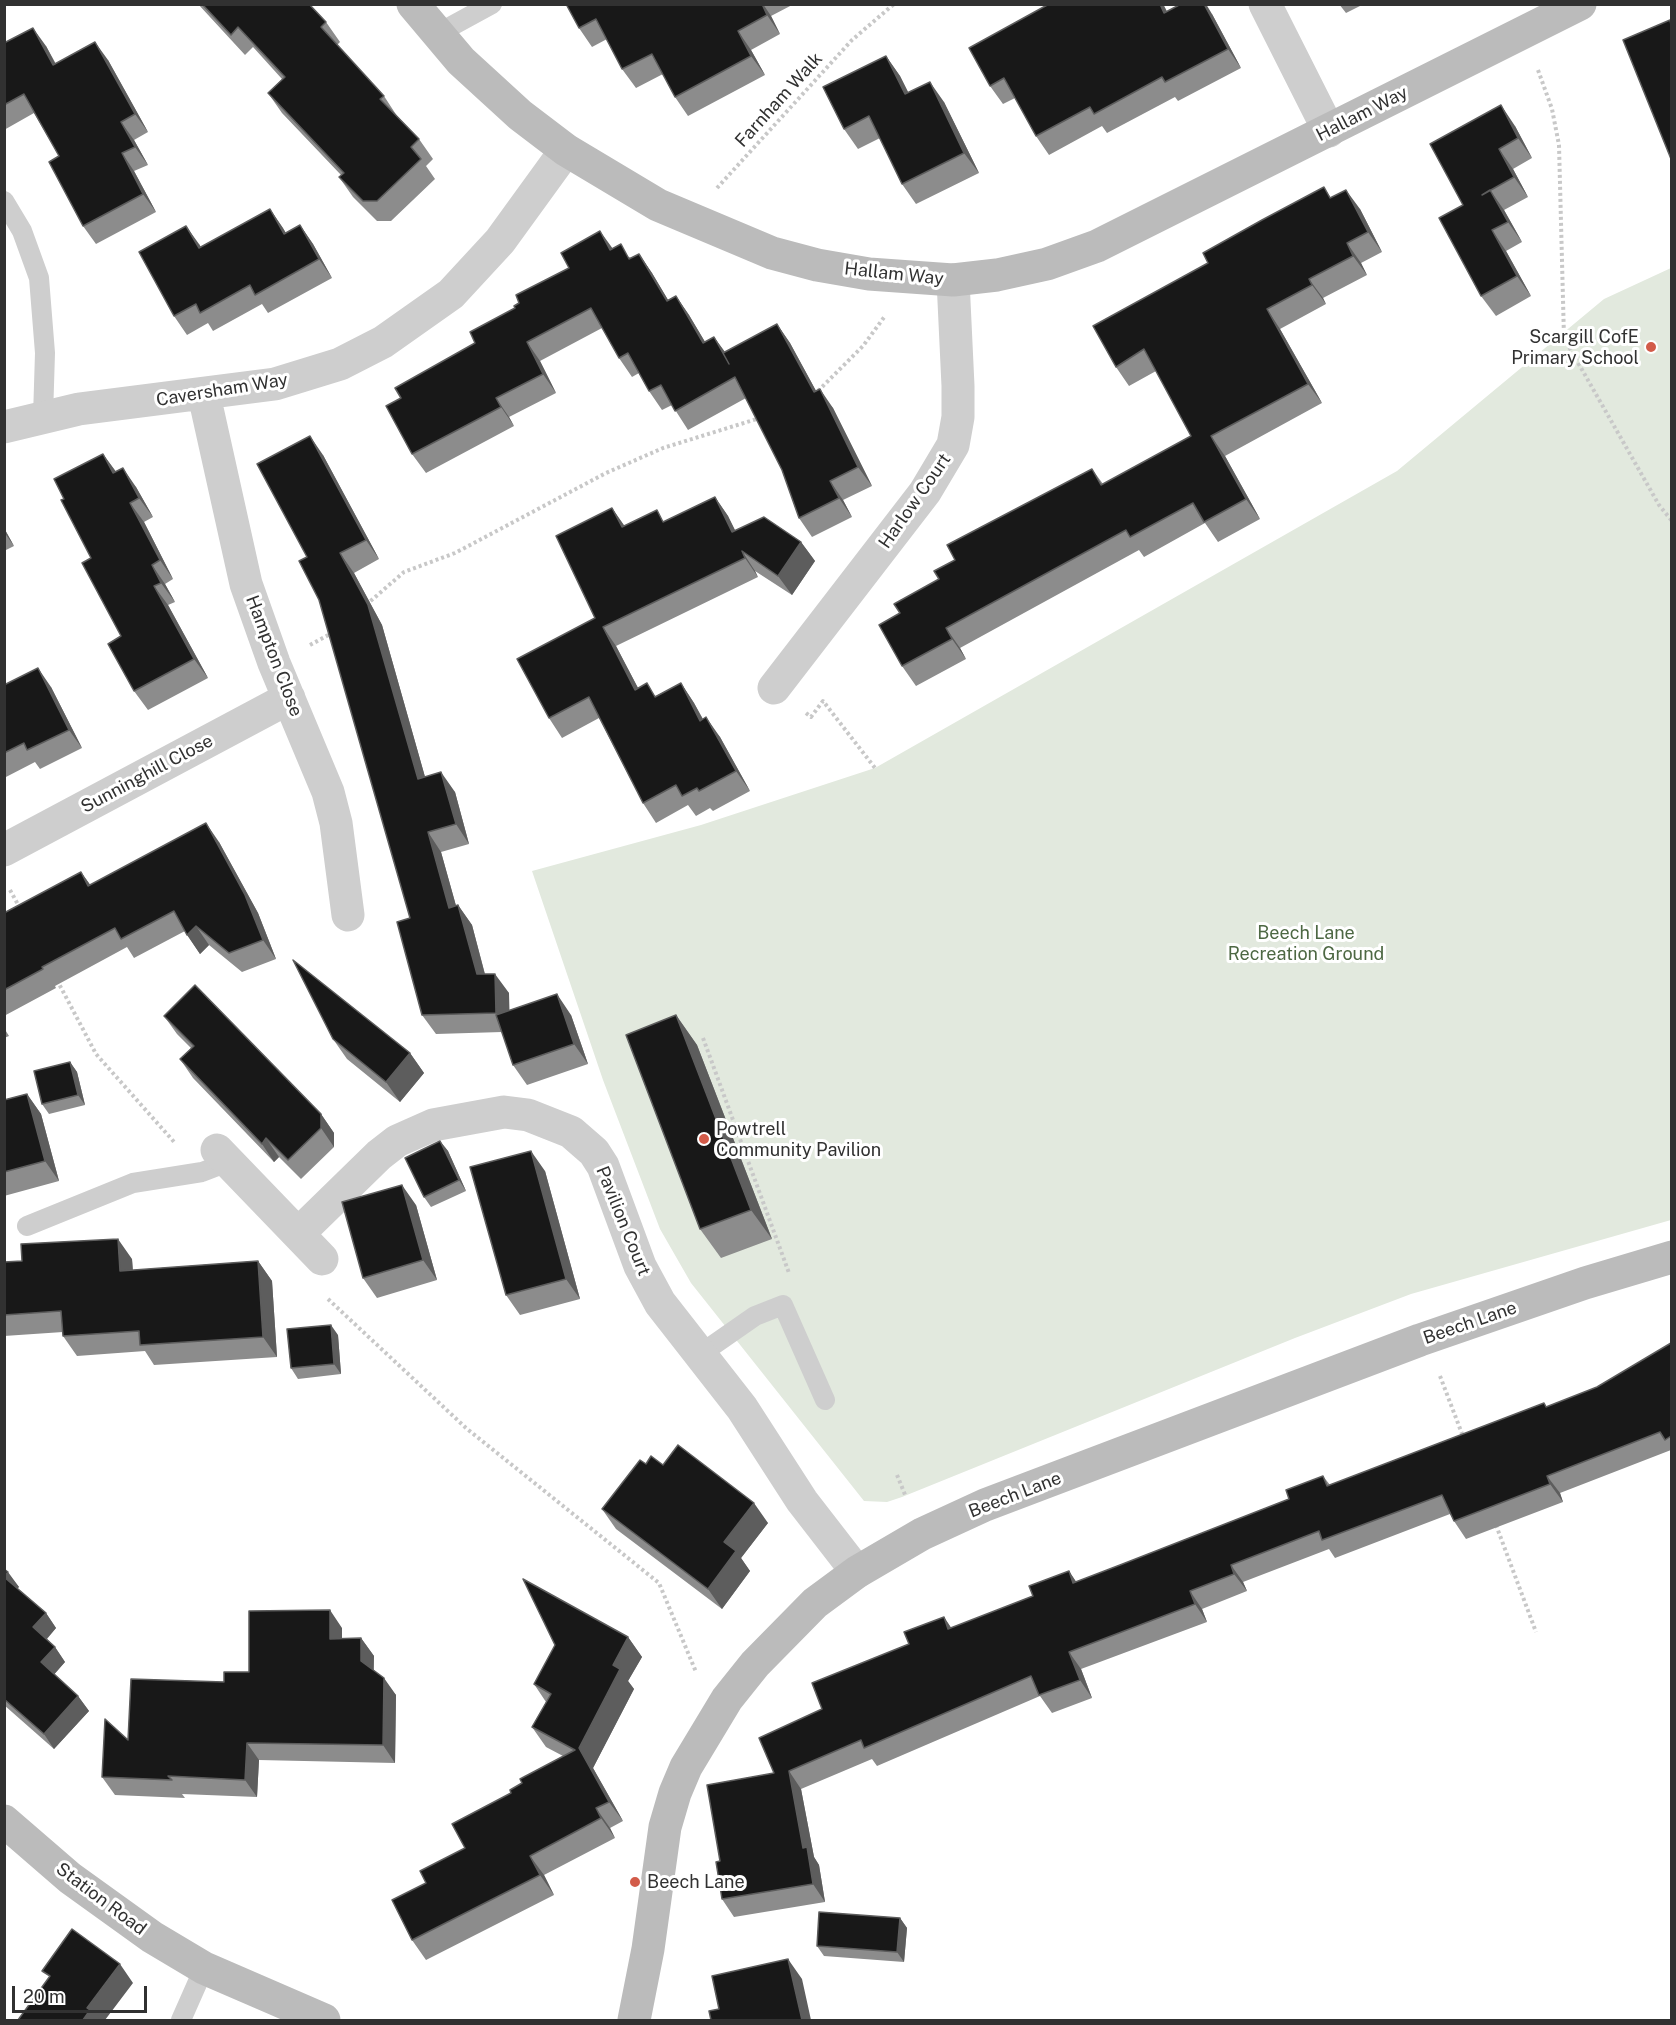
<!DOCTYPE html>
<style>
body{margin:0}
#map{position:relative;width:1676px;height:2025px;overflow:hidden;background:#fff;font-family:"Public Sans",sans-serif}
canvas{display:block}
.frame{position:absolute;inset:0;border:6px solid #313131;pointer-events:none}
.scale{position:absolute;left:12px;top:1986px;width:135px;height:27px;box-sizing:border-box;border:3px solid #313131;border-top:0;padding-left:8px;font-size:18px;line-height:21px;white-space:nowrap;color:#313131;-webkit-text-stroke:4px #fff;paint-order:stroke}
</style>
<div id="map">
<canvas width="1676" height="2025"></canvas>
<div class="frame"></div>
<div class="scale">20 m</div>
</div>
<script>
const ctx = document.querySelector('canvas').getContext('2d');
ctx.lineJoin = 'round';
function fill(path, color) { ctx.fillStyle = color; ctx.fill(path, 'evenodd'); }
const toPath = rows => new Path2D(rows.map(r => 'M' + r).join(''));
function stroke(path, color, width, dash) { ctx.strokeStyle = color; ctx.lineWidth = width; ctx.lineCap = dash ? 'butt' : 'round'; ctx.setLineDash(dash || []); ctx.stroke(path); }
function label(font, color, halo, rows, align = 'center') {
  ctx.font = font + ' "Public Sans",sans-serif'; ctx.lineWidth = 6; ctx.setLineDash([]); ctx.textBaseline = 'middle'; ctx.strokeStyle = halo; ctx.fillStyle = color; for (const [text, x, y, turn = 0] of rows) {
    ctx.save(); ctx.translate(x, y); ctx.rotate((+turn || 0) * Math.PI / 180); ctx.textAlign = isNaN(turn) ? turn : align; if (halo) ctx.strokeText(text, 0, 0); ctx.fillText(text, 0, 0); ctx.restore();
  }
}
const green = toPath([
 [1671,268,1671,1220,1411,1294,1295,1338,902,1497,887,1502,864,1501,691,1283,660,1229,603,1080,532,871,701,825,875,768,1397,471,1604,299]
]);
const path = toPath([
 [1538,70,1552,109,1559,145,1564,338,1659,505,1672,521],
 [717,188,852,40,894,4],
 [818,391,863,346,885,316],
 [366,605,404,572,455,553,606,473,663,448,760,418],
 [310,645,332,633],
 [806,713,811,717,823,701,875,768],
 [10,890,21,910],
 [57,980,96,1054,175,1143],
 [703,1038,789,1273],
 [328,1299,466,1428,659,1583,696,1672],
 [1440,1376,1464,1439],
 [897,1475,906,1497],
 [1496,1525,1536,1632]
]);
const lane = toPath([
 [437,34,492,4],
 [4,201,22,231,39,278,45,353,43,417],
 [27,1226,133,1183,202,1172,228,1162],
 [699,1355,755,1316,783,1305,825,1400],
 [181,2020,204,1968]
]);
const street = toPath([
 [1265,4,1329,131],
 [204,395,246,584,274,663,328,792,336,823,348,915],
 [4,427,79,409,275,384,340,364,383,342,451,294,500,241,566,150],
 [774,688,925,492,953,445,958,417,958,386,953,280],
 [4,850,289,698],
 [217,1150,322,1259],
 [298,1234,379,1155,397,1141,433,1125,504,1112,528,1115,571,1132,594,1152,603,1166,640,1266,660,1303,742,1408,802,1501,857,1572]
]);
const secondary = toPath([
 [413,4,461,61,520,115,566,150,658,205,772,253,817,265,869,274,953,280,997,275,1047,264,1097,246,1580,4],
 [4,1821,70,1878,152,1937,204,1968,324,2020],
 [634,2020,648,1949,665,1827,675,1793,686,1767,727,1699,755,1664,815,1603,857,1572,922,1534,985,1505,1420,1340,1585,1283,1672,1257]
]);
const wall = toPath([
 [198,4,309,4,326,22,340,42,337,45,384,96,397,116,419,139,433,159,426,166,435,179,391,221,377,221,353,197,339,177,341,175,282,113,268,93,282,79,253,47,245,55],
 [566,4,794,4,771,16,780,34,751,50,765,75,688,116,675,97,663,74,636,88,622,69,607,39,592,47,579,28],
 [1049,4,1163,4,1167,12,1212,14,1241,68,1178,101,1175,97,1107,133,1102,126,1049,155,1036,136,1015,98,1003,104,990,86],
 [1339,4,1364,4,1346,13],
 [4,43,46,46,56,64,108,60,148,132,134,140,148,165,134,171,156,212,96,244,83,226,59,156,34,113,4,130],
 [886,56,900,76,908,92,944,102,979,173,916,204,902,184,880,138,858,149,844,129],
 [1515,126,1532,158,1513,169,1528,197,1504,210,1522,242,1506,251,1531,296,1496,316,1481,296,1463,205,1430,144],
 [1324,187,1331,198,1360,209,1382,252,1361,263,1367,275,1323,298,1326,304,1280,329,1322,403,1225,456,1260,519,1218,542,1205,523,1144,557,1139,550,960,648,966,659,916,686,902,666,900,613,939,579,955,560,1092,469,1103,484,1191,436,1156,371,1129,386,1116,367],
 [270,209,286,233,300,225,313,244,332,278,268,313,262,304,213,331,208,323,187,335,174,316,199,244,201,247],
 [613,249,631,258,639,254,652,273,668,300,676,296,689,315,705,342,714,337,725,352,777,324,790,343,816,391,833,408,872,486,843,500,852,517,812,537,799,518,782,470,746,398,688,430,672,405,662,410,649,391,639,373,632,377,619,358,602,328,540,361,556,393,509,417,514,426,426,473,412,454,401,398,475,343,515,308],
 [103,454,115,471,136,487,153,517,144,522,173,579,165,584,175,602,168,605,208,678,148,710,134,691,121,636,91,558,64,499],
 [323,455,379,559,354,573,382,625,425,777,455,792,469,844,441,852,456,906,458,905,472,925,485,974,509,993,509,1011,571,1015,588,1064,527,1085,513,1065,502,1032,436,1034,422,1015,410,918,307,557],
 [715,497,728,516,735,531,801,542,815,561,792,595,755,571,758,577,616,646,638,688,656,696,681,683,694,703,703,719,720,737,750,791,713,811,710,808,696,816,688,805,656,823,643,803,599,718,562,738,549,718,595,618,612,508,624,526,665,521],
 [4,528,14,546,4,551],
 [4,685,51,687,82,748,40,769,35,762,4,778],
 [219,842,258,913,276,959,242,972,209,945,200,954,185,931,134,958,127,947,55,986,56,988,4,1016,4,913,81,872,90,885],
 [676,1015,697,1045,772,1239,721,1258,700,1229],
 [164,1016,321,1114,334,1133,334,1147,301,1179,279,1157,274,1162,193,1078,180,1059,191,1048,177,1034],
 [4,1028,9,1036,4,1038],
 [333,1039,410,1053,424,1073,400,1102,347,1059],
 [70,1062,77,1072,85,1105,49,1114,42,1104],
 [27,1094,41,1114,59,1181,4,1196,4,1100],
 [440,1141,448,1151,466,1191,431,1207,424,1197],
 [545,1171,580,1299,520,1315,506,1295],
 [416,1205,437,1280,377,1298,363,1278],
 [132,1259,133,1270,258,1261,272,1281,277,1357,154,1365,145,1351,77,1356,63,1336,63,1332,4,1336,4,1262],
 [338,1335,341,1374,298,1379,291,1368],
 [1671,1343,1671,1450,1560,1493,1563,1502,1466,1539,1454,1521,1450,1514,1335,1558,1329,1549,1243,1582,1247,1591,1202,1609,1207,1622,1081,1669,1092,1698,1052,1713,1040,1696,877,1766,872,1759,801,1789,814,1857,819,1865,825,1902,734,1917,722,1899,720,1861,774,1773,822,1709,944,1617,951,1628,1033,1596,1069,1571,1076,1582,1120,1565,1289,1499,1323,1476,1330,1485,1544,1403,1547,1407,1597,1387],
 [646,1464,663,1465,768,1523,741,1558,750,1571,722,1609,616,1529,602,1509],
 [4,1569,19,1587,17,1588,46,1613,56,1628,47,1639,55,1647,65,1662,54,1674,78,1696,89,1711,54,1749,4,1705],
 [342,1628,342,1639,361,1638,374,1656,374,1670,396,1695,395,1763,259,1760,257,1797,182,1794,185,1798,115,1795,102,1777,128,1740,224,1682,249,1672],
 [628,1637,642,1657,628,1681,634,1689,593,1768,623,1821,610,1828,615,1838,544,1875,554,1895,426,1960,412,1940,426,1883,465,1848,511,1793,563,1756,546,1747,532,1727,546,1702,534,1684],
 [900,1918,907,1928,904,1962,824,1956,817,1946]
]);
const shadedWall = toPath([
 [762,4,763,4,771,16,780,34,767,15],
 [1160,4,1163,4,1178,32,1164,13],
 [1204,4,1206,4,1212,14,1241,68,1228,49],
 [33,28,46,46,66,84,53,65],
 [738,31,751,50,765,75,751,56],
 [95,42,108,60,148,132,135,114],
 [886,56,900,76,919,114,905,94],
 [930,82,944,102,979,173,964,153],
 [1501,105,1515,126,1532,158,1518,138],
 [121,122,134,140,148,165,135,147],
 [1499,149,1513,169,1528,197,1514,177],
 [122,153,134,171,156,212,143,194],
 [1346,190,1360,209,1382,252,1368,232],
 [1490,190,1504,210,1522,242,1508,222],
 [270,209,283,228,297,253,284,234],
 [300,225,313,244,332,278,319,259],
 [186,226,199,244,212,267,199,248],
 [1492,230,1506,251,1531,296,1517,276],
 [600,231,613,249,610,250],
 [1347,243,1361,263,1367,275,1353,256],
 [639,254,652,273,680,320,667,301],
 [1309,279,1323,298,1326,304,1312,285],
 [676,296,689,315,717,362,703,343],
 [1267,309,1280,329,1322,403,1308,384],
 [777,324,790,343,827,411,814,392],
 [714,337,727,355,729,364],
 [527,342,540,361,556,393,543,374],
 [820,389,833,408,872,486,858,467],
 [496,398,509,417,514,426,501,407],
 [310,436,323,455,379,559,366,540],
 [1211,436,1225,456,1260,519,1246,499],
 [103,454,117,473,113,473],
 [123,468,136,487,153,517,139,498],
 [830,481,843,500,852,517,839,498],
 [715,497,728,516,746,552,732,532],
 [130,503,144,522,173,579,160,560],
 [612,508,626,528,622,527],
 [4,528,14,546,4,532],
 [801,542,815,561,792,595,778,576],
 [742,551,755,571,758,577,745,558],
 [340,553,354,573,382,625,431,798,418,779],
 [152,565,165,584,175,602,161,583],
 [154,586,168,605,208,678,194,659],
 [603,627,616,646,649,709,635,690],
 [946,628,960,648,966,659,952,639],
 [38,668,51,687,82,748,69,730],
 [681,683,694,703,714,740,700,721],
 [706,717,720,737,750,791,736,771],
 [441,772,455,792,469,844,456,824],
 [206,823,219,842,258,913,276,959,263,940],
 [428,832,441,852,462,927,449,908],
 [81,872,94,890,88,886],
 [458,905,472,925,490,994,477,974],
 [196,926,209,945,200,954,187,935],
 [495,974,509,993,510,1032,496,1013],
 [557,994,571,1015,588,1064,574,1044],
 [676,1015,697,1045,772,1239,751,1210],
 [410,1053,424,1073,400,1102,386,1082],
 [70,1062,77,1072,85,1105,78,1095],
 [27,1094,41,1114,59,1181,45,1161],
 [321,1114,334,1133,334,1147,321,1128],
 [266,1138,279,1157,274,1162,262,1144],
 [440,1141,448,1151,466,1191,459,1180],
 [531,1151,545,1171,580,1299,566,1279],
 [402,1185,416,1205,437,1280,423,1260],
 [118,1239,132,1259,134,1291,120,1271],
 [258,1261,272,1281,277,1357,263,1337],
 [331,1325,338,1335,341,1374,334,1364],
 [1547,1476,1560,1493,1563,1502,1550,1484],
 [754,1503,768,1523,741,1558,750,1571,722,1609,708,1589,724,1542],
 [1231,1565,1243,1582,1247,1591,1234,1574],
 [1069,1571,1081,1589,1073,1583],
 [8,1572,19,1587,14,1592,4,1578,4,1576],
 [1190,1591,1202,1609,1207,1622,1195,1604],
 [330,1610,342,1628,342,1656,330,1639],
 [46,1613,56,1628,44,1642,33,1627],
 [944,1617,956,1635,948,1629],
 [628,1637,642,1657,628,1681,634,1689,593,1768,623,1821,609,1802,579,1748,613,1665],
 [361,1638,374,1656,373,1679,361,1661],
 [55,1647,65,1662,52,1677,41,1662],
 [1069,1652,1081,1669,1092,1698,1080,1680],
 [384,1678,396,1695,395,1763,383,1745],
 [78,1696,89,1711,54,1749,44,1734],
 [247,1743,259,1760,257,1797,245,1780],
 [789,1771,801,1789,814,1857,819,1865,825,1902,813,1884,803,1848],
 [596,1808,610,1828,615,1838,601,1818],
 [530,1856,544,1875,554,1895,540,1875],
 [900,1918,907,1928,904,1962,897,1952],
 [788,1959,802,1979,811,2020,802,2020],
 [120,1964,133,1983,105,2020,83,2020,87,2008]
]);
const building = toPath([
 [202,4,309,4,326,22,321,27,384,96,380,99,419,139,411,147,421,159,377,201,363,201,339,177,344,173,268,93,285,77,238,27,231,35,202,4],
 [566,4,762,4,767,15,738,31,751,56,675,97,652,54,622,69,596,19,579,28,566,4],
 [1049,4,1160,4,1164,13,1181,4,1204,4,1228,49,1165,82,1162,77,1094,114,1090,107,1036,136,1004,78,990,86,969,48,1049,4],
 [1670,20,1671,25,1671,159,1623,40,1670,20],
 [33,28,53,65,95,42,135,114,121,122,135,147,122,153,143,194,83,226,49,162,59,156,24,94,4,105,4,43,33,28],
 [886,56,905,94,930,82,964,153,902,184,869,116,844,129,823,87,886,56],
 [1501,105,1518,138,1499,149,1514,177,1482,195,1490,190,1508,222,1492,230,1517,276,1481,296,1439,218,1463,205,1430,144,1501,105],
 [1324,187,1330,198,1346,190,1368,232,1347,243,1353,256,1309,279,1312,285,1267,309,1308,384,1211,436,1246,499,1204,522,1193,503,1130,537,1126,530,946,628,952,639,902,666,879,625,900,613,894,604,939,579,934,571,955,560,947,545,1092,469,1101,485,1191,436,1144,349,1116,367,1093,326,1208,263,1203,253,1262,220,1324,187],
 [270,209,284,234,300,225,319,259,255,295,250,285,200,313,196,304,174,316,139,252,186,226,199,248,270,209],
 [600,231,610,250,621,244,629,259,639,254,667,301,676,296,703,343,714,337,729,364,723,353,777,324,814,392,820,389,858,467,830,481,839,498,799,518,782,470,735,377,675,411,661,385,649,391,628,353,619,358,591,308,527,342,543,374,496,398,501,407,412,454,386,406,401,398,395,388,475,343,470,332,515,308,514,306,519,303,516,295,569,268,561,253,600,231],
 [310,436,366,540,340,553,368,605,418,779,441,772,456,824,428,832,449,908,458,905,477,974,495,974,496,1013,422,1015,397,922,410,918,319,600,299,561,307,557,257,464,310,436],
 [103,454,113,473,123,468,139,498,130,503,160,560,152,565,161,583,154,586,194,659,134,691,108,644,121,636,82,563,91,558,61,500,64,499,54,479,103,454],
 [715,497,732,532,764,517,801,542,778,576,742,551,745,558,603,627,635,690,647,683,655,697,681,683,700,721,706,717,736,771,699,791,697,788,682,796,676,785,643,803,589,697,549,718,517,659,595,618,556,536,612,508,622,527,657,510,663,522,715,497],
 [38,668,69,730,27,750,24,743,4,753,4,685,38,668],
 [206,823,245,895,263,940,229,953,196,926,187,935,174,911,121,939,115,928,42,967,43,969,4,990,4,913,81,872,88,886,206,823],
 [293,960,410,1053,386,1082,333,1039,293,960],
 [195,985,321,1114,321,1128,288,1160,266,1138,262,1144,180,1059,194,1046,164,1016,195,985],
 [557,994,574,1044,513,1065,496,1015,557,994],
 [676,1015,751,1210,700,1229,626,1035,676,1015],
 [70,1062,78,1095,42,1104,34,1071,70,1062],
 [27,1094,45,1161,4,1172,4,1100,27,1094],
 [440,1141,459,1180,424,1197,405,1158,440,1141],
 [531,1151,566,1279,506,1295,470,1167,531,1151],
 [402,1185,423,1260,363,1278,342,1202,402,1185],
 [118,1239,120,1271,258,1261,263,1337,140,1345,139,1331,63,1336,61,1311,4,1315,4,1262,22,1261,21,1244,118,1239],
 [331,1325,334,1364,291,1368,287,1329,331,1325],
 [1671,1343,1671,1436,1665,1440,1660,1432,1547,1476,1550,1484,1454,1521,1442,1495,1322,1540,1319,1531,1231,1565,1234,1574,1190,1591,1195,1604,1069,1652,1080,1680,1039,1695,1031,1676,864,1748,861,1740,789,1771,803,1848,807,1847,813,1884,722,1899,716,1862,720,1861,707,1785,774,1773,759,1738,822,1709,812,1683,909,1644,904,1632,944,1617,948,1629,1033,1596,1029,1586,1069,1571,1073,1583,1120,1565,1289,1499,1286,1490,1323,1476,1327,1486,1544,1403,1546,1407,1597,1387,1671,1343],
 [678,1445,754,1503,724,1542,736,1551,708,1589,602,1509,640,1460,646,1464,651,1456,663,1465,678,1445],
 [4,1569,8,1572,4,1576,4,1569],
 [4,1577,46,1613,33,1627,55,1647,41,1662,78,1696,44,1734,4,1699,4,1577],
 [523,1579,628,1637,613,1665,620,1669,579,1748,609,1802,596,1808,601,1818,530,1856,540,1875,412,1940,392,1900,426,1883,420,1871,465,1848,452,1824,511,1793,510,1790,522,1783,520,1779,575,1750,532,1727,551,1694,534,1684,555,1645,523,1579],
 [330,1610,330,1639,361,1638,361,1661,384,1678,383,1745,247,1743,245,1780,168,1776,172,1780,102,1777,105,1719,128,1740,131,1679,224,1682,224,1672,249,1672,249,1611,330,1610],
 [819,1912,900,1918,897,1952,817,1946,819,1912],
 [72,1929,120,1964,87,2008,90,2010,83,2020,18,2020,50,1976,42,1971,72,1929],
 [788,1959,802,2020,711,2020,709,2011,719,2009,712,1976,788,1959]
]);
const markers = [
 [1651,347,6,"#d25b49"],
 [704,1139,6,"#d25b49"],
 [635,1882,6,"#d25b49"]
];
const streetNames = [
 ["Farnham Walk",779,100,-48],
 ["Hallam Way",1362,114,-27],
 ["Hallam Way",894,274,6],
 ["Caversham Way",222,390,-9],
 ["Harlow Court",915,501,-55],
 ["Hampton Close",274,656,69],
 ["Sunninghill Close",147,774,-28],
 ["Pavilion Court",623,1221,68],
 ["Beech Lane",1470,1323,-19],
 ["Beech Lane",1015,1495,-21],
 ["Station Road",101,1899,37]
];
const poiNames = [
 ["Scargill CofE",1639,337,"right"],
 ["Primary School",1639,358,"right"],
 ["Powtrell",716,1129],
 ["Community Pavilion",716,1150],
 ["Beech Lane",647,1882]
];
const parkNames = [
 ["Beech Lane",1306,933],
 ["Recreation Ground",1306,954]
];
fill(green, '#e2e9de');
stroke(path, '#c8c8c8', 4, [3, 3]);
stroke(lane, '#cecece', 20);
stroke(street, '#cecece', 33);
stroke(secondary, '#bbb', 33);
fill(wall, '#8c8c8c');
fill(shadedWall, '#5d5d5d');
fill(building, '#181818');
stroke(building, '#5d5d5d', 1.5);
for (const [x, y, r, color] of markers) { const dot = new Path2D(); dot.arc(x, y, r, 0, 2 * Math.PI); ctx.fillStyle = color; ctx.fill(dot); stroke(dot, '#fff', 2); }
label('18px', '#313131', '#fff', streetNames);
label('18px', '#313131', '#fff', poiNames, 'left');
label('18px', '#4d6843', '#fff', parkNames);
</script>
